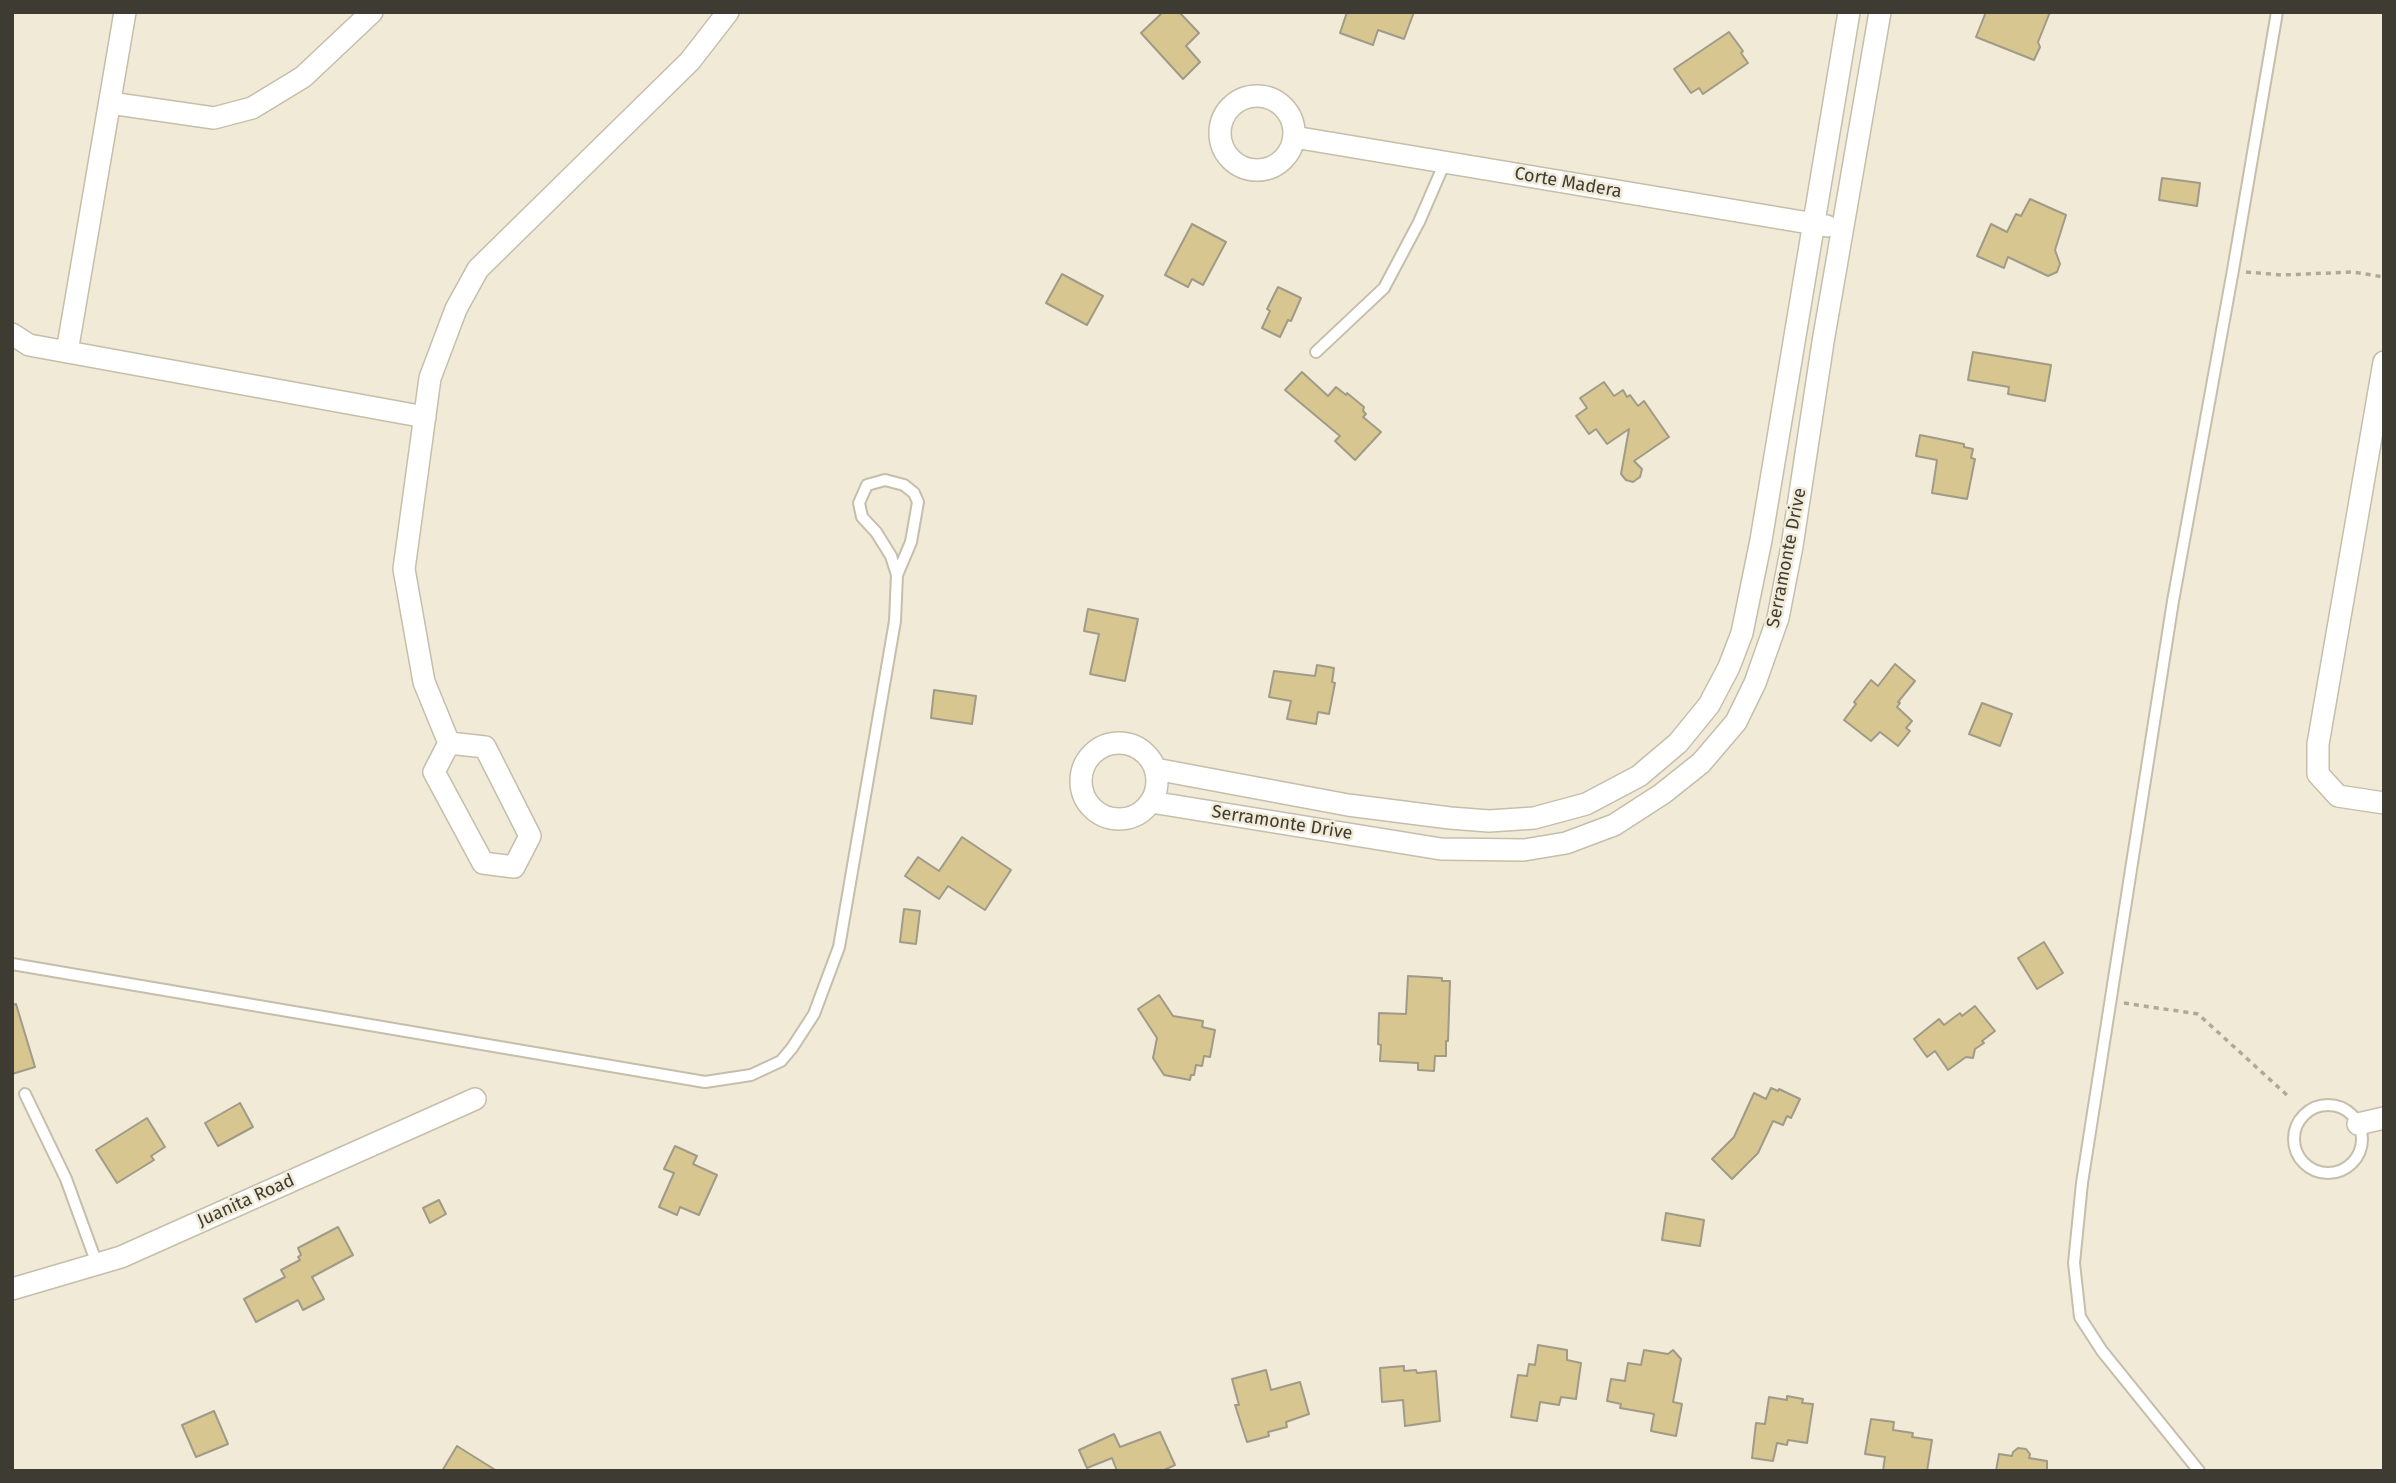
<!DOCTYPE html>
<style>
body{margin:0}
#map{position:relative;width:2396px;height:1483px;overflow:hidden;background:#f0ead6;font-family:"Fira Sans",sans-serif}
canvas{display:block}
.frame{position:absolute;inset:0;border:14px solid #3e3b33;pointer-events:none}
</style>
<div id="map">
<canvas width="2396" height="1483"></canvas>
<div class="frame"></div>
</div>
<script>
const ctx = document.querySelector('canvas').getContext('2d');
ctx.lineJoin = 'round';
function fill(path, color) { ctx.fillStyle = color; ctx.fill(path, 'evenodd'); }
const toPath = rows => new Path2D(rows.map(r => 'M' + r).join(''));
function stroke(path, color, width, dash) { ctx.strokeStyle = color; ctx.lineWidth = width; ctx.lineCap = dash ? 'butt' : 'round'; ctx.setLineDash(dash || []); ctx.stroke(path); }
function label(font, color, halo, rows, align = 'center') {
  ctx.font = font + ' "Fira Sans",sans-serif'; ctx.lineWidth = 5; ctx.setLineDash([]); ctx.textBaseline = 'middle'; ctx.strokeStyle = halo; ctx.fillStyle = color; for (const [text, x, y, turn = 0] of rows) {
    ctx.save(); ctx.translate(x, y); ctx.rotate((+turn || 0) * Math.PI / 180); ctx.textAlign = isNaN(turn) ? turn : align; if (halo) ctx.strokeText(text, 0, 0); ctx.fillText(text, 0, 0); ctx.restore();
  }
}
const building = toPath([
 [1163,12,1179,12,1199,33,1186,46,1200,62,1183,79,1141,33,1163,12],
 [1347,12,1414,12,1404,39,1378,30,1373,45,1340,33,1347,12],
 [1986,12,2050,12,2038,42,2040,47,2034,60,1976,37,1986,12],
 [1729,32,1743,51,1741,53,1748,63,1703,94,1699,88,1691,93,1674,69,1729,32],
 [2162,178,2200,183,2197,206,2159,200,2162,178],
 [2030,199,2066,215,2055,250,2060,264,2057,272,2048,276,2008,257,2004,268,1977,256,1991,224,2007,232,2016,214,2021,216,2030,199],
 [1192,224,1226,242,1203,285,1192,279,1188,287,1165,275,1192,224],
 [1062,274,1103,296,1087,325,1046,303,1062,274],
 [1278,287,1301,298,1291,321,1288,320,1280,337,1262,328,1270,311,1267,309,1278,287],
 [1973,352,2051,365,2045,401,2008,394,2009,387,1968,380,1973,352],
 [1302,372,1328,396,1336,387,1346,395,1347,393,1364,407,1363,411,1366,414,1363,417,1381,432,1355,460,1335,441,1340,436,1285,390,1302,372],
 [1604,382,1614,396,1623,390,1627,397,1630,395,1638,406,1644,401,1669,437,1634,461,1642,469,1640,477,1633,482,1626,480,1621,474,1629,429,1607,444,1596,429,1589,434,1576,416,1587,408,1580,398,1604,382],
 [1920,435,1964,444,1964,447,1973,449,1971,458,1975,459,1967,499,1932,493,1937,460,1916,456,1920,435],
 [1088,609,1138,619,1125,681,1090,674,1099,634,1084,631,1088,609],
 [1895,664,1915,681,1898,702,1900,703,1897,707,1912,721,1906,728,1910,731,1898,746,1880,732,1871,741,1844,720,1856,704,1854,702,1871,680,1878,686,1895,664],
 [1317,665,1334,668,1332,682,1335,683,1329,714,1318,712,1316,724,1287,719,1291,701,1269,697,1274,671,1315,676,1317,665],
 [934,690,976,696,972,724,931,718,934,690],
 [1982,703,2012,714,2000,746,1969,734,1982,703],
 [962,837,1011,870,985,910,948,886,939,899,905,876,918,857,939,871,962,837],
 [904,909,920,911,916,944,900,942,904,909],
 [2044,942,2063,973,2037,989,2018,958,2044,942],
 [1408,976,1442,978,1442,981,1450,981,1448,1041,1446,1041,1446,1056,1435,1056,1434,1071,1418,1070,1418,1063,1380,1061,1381,1045,1378,1044,1379,1013,1406,1014,1408,976],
 [1159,995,1173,1016,1203,1021,1202,1027,1215,1030,1210,1057,1204,1056,1202,1066,1196,1065,1194,1075,1191,1075,1190,1080,1164,1075,1153,1058,1157,1038,1138,1009,1159,995],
 [16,1004,35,1067,12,1074,12,1005,16,1004],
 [1975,1006,1995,1031,1982,1041,1984,1043,1975,1049,1973,1058,1966,1057,1948,1070,1935,1051,1927,1057,1914,1039,1939,1019,1944,1025,1960,1013,1962,1016,1975,1006],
 [1771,1088,1778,1091,1779,1089,1800,1099,1791,1118,1787,1116,1783,1125,1773,1121,1758,1153,1732,1179,1712,1159,1734,1137,1754,1093,1766,1099,1771,1088],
 [240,1103,253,1127,218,1146,205,1123,240,1103],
 [147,1118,165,1147,151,1156,154,1160,117,1183,96,1150,147,1118],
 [675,1146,697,1156,693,1164,717,1175,699,1215,680,1207,677,1215,659,1207,674,1173,664,1169,675,1146],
 [439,1200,446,1214,430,1223,423,1208,439,1200],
 [1666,1213,1704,1220,1700,1246,1662,1240,1666,1213],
 [338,1227,353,1255,312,1277,324,1299,303,1310,298,1300,256,1322,244,1299,285,1277,281,1270,300,1260,298,1257,301,1255,298,1248,338,1227],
 [1538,1345,1567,1350,1567,1360,1581,1363,1576,1399,1561,1397,1559,1405,1540,1402,1537,1421,1511,1417,1518,1375,1527,1376,1529,1364,1535,1365,1538,1345],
 [1644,1350,1668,1354,1673,1350,1681,1359,1673,1402,1682,1404,1676,1436,1651,1431,1654,1414,1620,1408,1621,1404,1607,1401,1611,1379,1625,1381,1628,1363,1641,1365,1644,1350],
 [1404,1366,1404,1371,1416,1370,1417,1373,1436,1371,1440,1421,1405,1426,1403,1400,1382,1402,1380,1368,1404,1366],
 [1266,1370,1271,1390,1300,1382,1309,1414,1286,1422,1287,1427,1268,1432,1269,1436,1247,1442,1235,1405,1239,1405,1232,1379,1266,1370],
 [1787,1396,1803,1399,1802,1403,1813,1404,1807,1443,1788,1440,1787,1445,1777,1443,1773,1461,1752,1458,1756,1423,1765,1424,1769,1397,1787,1400,1787,1396],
 [214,1411,228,1444,196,1457,182,1425,214,1411],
 [1871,1419,1894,1422,1893,1430,1913,1433,1912,1437,1932,1440,1927,1471,1883,1471,1885,1457,1865,1454,1871,1419],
 [1160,1432,1175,1465,1162,1471,1117,1471,1112,1458,1087,1468,1079,1450,1114,1434,1120,1447,1160,1432],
 [457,1446,497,1471,442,1471,457,1446],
 [2018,1448,2026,1449,2030,1454,2029,1458,2047,1461,2047,1471,1996,1471,1999,1454,2012,1456,2013,1452,2018,1448]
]);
const path = toPath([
 [2246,272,2282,275,2353,272,2384,277],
 [2124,1003,2198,1014,2288,1096]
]);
const lane = toPath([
 [1316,352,1384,288,1419,222,1445,162],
 [12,964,705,1082,751,1075,781,1061,792,1048,814,1014,839,947,895,621,897,575,891,556,876,532,862,517,859,503,867,485,885,480,904,485,914,493,918,502,911,542,897,575],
 [25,1094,66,1179,97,1264],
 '2294 1139a34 34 0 1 1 68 0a34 34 0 1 1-68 0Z',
 [2199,1471,2102,1351,2080,1317,2074,1263,2082,1183,2173,601,2233,270,2277,12]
]);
const street = toPath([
 '1220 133a37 37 0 1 1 74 0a37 37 0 1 1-74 0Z',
 [110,103,214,118,252,108,303,77,372,12],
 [1294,137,1827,226],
 [12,334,29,345,425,417],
 [67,352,125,12],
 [2384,362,2318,744,2318,774,2338,796,2384,803],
 [449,743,485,747,530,836,514,867,483,863,434,772,449,743,424,682,404,569,430,378,456,309,478,269,690,61,728,12],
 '1081 781a38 38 0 1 1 76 0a38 38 0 1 1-76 0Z',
 [1155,769,1348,805,1450,818,1489,821,1534,818,1586,804,1639,776,1678,743,1709,705,1729,667,1742,633,1761,540,1849,12],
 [1151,802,1441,849,1524,850,1566,843,1614,825,1662,794,1701,763,1736,722,1755,683,1778,618,1792,546,1823,342,1880,12],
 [2358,1124,2384,1118],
 [12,1289,121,1257,475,1099]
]);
const streetNames = [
 ["Corte Madera",1568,183,10],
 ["Serramonte Drive",1787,558,-79],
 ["Serramonte Drive",1282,823,9],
 ["Juanita Road",246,1201,-24]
];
fill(building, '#d7c690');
stroke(building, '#a09b88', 2);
stroke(lane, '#c4beab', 14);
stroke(street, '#c4beab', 24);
stroke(path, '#aeaa9a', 3.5, [5, 5]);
stroke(lane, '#fff', 10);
stroke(street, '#fff', 21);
label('18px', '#3e3b33', '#f0ead6', streetNames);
</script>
